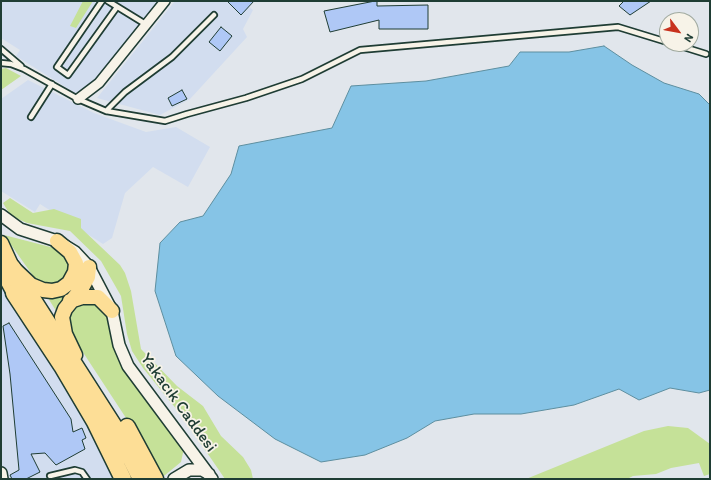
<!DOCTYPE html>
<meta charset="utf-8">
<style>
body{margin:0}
#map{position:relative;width:711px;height:480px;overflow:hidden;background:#e1e6ec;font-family:Itim,sans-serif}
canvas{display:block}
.frame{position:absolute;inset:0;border:2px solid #1f3d34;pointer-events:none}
.north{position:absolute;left:659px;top:12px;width:40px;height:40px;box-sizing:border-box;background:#f7f3e8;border:1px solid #a1aaa0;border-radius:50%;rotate:122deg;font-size:11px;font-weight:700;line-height:16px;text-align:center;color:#1f3d34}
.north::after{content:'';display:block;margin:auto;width:14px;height:18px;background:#c8321e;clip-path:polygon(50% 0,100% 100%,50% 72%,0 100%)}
</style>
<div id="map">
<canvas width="711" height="480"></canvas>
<div class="frame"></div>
<div class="north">N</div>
</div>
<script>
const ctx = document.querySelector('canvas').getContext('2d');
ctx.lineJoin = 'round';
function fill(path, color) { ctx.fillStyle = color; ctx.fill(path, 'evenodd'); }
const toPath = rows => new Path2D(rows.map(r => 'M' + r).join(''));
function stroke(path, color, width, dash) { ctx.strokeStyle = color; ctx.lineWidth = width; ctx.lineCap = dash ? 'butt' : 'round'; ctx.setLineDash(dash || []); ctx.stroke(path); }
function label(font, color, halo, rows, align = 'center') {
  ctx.font = font + ' Itim,sans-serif'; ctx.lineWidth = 3.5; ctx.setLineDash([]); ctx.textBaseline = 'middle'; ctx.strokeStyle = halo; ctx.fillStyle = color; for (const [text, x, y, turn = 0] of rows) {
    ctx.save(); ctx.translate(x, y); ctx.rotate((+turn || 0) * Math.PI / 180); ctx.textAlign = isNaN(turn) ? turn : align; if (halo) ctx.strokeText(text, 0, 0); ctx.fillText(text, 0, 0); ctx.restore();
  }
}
const built = toPath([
 [1,1,159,1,88,90,75,93,16,56,20,50,1,38],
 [175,1,241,1,253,10,243,29,247,37,190,99,160,115,97,98],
 [28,80,94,113,146,132,176,127,210,147,188,187,153,167,125,193,112,238,103,244,40,204,35,212,1,191,1,99],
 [1,288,3,288,88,425,114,479,1,479]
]);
const green = toPath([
 [83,1,93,1,76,28,70,26],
 [6,68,21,76,1,90,1,69],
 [10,198,33,213,54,209,81,219,81,228,120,265,125,273,131,291,141,349,177,386,203,406,221,436,243,457,251,470,253,479,225,479,182,416,143,368,132,351,127,334,121,296,101,261,70,231,27,223,18,219,9,213,3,203],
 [4,235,62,250,71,261,65,282,44,287,36,280],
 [78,282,58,314,48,298,61,295],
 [82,302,97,303,105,310,128,373,184,448,181,462,164,476,71,334,68,324,71,311],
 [668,426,688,428,710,444,710,474,704,476,699,463,671,468,656,474,633,476,627,479,526,479,644,431]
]);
const water = toPath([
 [604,46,632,65,664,83,699,94,710,105,710,390,699,393,670,388,639,400,619,389,574,405,521,414,474,414,435,421,407,438,365,455,321,462,275,439,218,396,176,356,155,291,160,243,180,222,203,216,231,174,239,146,332,128,351,86,426,81,509,66,520,52,569,52,604,46]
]);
const building = toPath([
 [227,1,254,1,241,15,227,1],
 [375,1,377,1,377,6,428,5,428,29,379,29,379,20,330,32,324,11,375,1],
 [624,1,651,1,630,15,619,6,624,1],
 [221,27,232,36,220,51,209,42,221,27],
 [182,90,187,99,172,106,168,98,182,90],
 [9,323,71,419,73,432,82,428,86,438,82,440,85,449,56,465,45,453,31,454,40,472,26,479,12,479,10,475,19,470,10,374,3,326,9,323]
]);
const service = toPath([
 [102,1,57,67,68,75,117,7],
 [108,1,147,25],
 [674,44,706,54],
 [1,49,21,66],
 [1,63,11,64,24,69,78,99,106,111,165,121,187,114,246,98,302,79,360,50,618,27,667,42],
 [106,111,125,92,172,57,214,15],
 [31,117,52,84],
 [50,476,75,470,82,472,87,479]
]);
const minor = toPath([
 [78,99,99,83,165,1]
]);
const tertiary = toPath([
 [1,215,20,229,57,241,75,252,89,267,112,311,119,345,128,366,212,479],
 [1,473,2,479],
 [174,479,189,470,202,470,209,474]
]);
const primary = toPath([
 [1,243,12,267,31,285,43,290,52,291,61,289,69,283,75,272,76,263,70,252,57,241],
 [1,269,14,293],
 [70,301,82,297,98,297,112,311],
 [75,355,65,334,62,317,65,309,82,288,88,277,89,267]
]);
const motorway = toPath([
 [12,267,117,431,141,479],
 [14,293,62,366,95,422,123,479],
 [127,427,155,479]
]);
const streetNames = [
 ["Yakacık Caddesi",178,403,54]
];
fill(built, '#d2ddef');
fill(green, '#c5e198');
fill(water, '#86c4e6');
stroke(water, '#5d8e9f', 1);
fill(building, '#afc8f6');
stroke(building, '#1f3d34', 1);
stroke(service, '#1f3d34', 8);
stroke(minor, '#1f3d34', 12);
stroke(tertiary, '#1f3d34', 14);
stroke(primary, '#1f3d34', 17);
stroke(motorway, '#1f3d34', 19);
stroke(service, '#f7f3e8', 4.5);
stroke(minor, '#f7f3e8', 9);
stroke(tertiary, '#f7f3e8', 11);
stroke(primary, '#fdde96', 14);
stroke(motorway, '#fdde96', 16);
label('17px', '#1f3d34', '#f7f3e8', streetNames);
</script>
